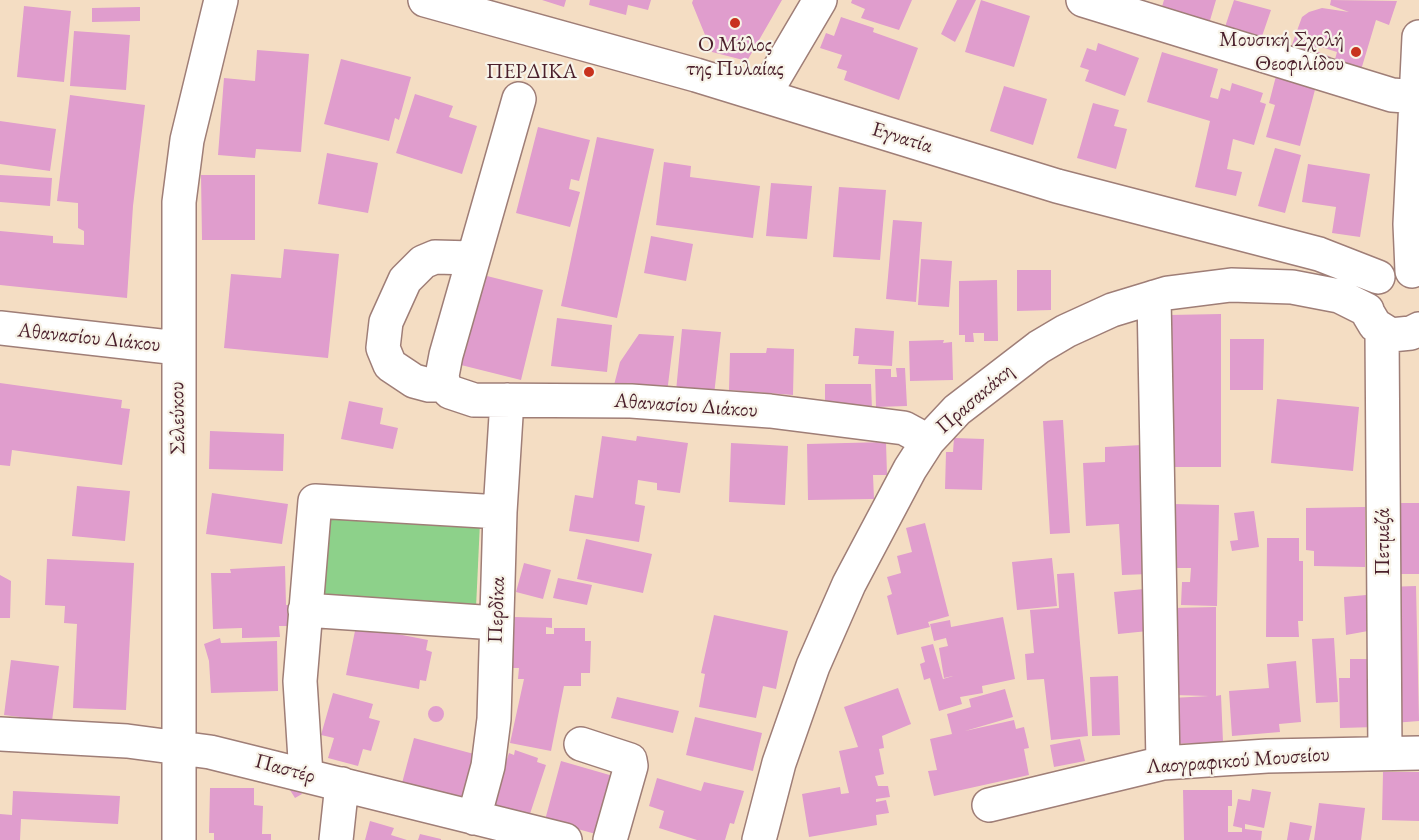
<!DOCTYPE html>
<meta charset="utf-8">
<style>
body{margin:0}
canvas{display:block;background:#f4ddc3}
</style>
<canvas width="1419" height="840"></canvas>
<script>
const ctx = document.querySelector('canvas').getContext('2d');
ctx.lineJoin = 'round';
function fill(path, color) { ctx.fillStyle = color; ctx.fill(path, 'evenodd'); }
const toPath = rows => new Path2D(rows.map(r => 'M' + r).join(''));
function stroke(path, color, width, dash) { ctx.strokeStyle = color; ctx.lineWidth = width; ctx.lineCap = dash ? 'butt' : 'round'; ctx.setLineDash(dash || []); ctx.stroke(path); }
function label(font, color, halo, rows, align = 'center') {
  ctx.font = font + ' "EB Garamond",serif'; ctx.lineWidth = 4.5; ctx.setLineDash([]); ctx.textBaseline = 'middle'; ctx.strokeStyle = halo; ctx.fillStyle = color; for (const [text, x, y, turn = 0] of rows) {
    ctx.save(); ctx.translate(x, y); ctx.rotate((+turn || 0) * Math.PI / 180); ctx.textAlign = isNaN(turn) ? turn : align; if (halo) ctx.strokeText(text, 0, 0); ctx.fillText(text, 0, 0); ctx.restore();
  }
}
const green = toPath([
 [329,512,480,522,476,608,324,598]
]);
const building = toPath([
 [542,0,566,0,564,7],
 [590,0,651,0,648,10,628,5,626,15,589,5],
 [693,0,782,0,747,61,712,52,692,3],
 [852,0,912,0,899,30,861,18,865,9,851,3],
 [957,0,976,0,955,42,941,34],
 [981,0,1030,16,1014,67,965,52],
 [1164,0,1216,0,1206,34,1158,20],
 [1234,0,1271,10,1259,45,1223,33],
 [1331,0,1397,1,1389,25,1376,20,1361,70,1334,63,1337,52,1318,46,1316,51,1331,57,1328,65,1290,50,1302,17,1309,12,1322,8,1349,12,1330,5],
 [24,6,71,11,64,82,17,77],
 [140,7,140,21,92,22,92,8],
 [841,17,874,28,873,32,918,48,899,100,844,80,847,71,837,68,842,55,820,48,826,33,834,36],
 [74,31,130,35,126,90,70,86],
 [1098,43,1139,58,1125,96,1085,81,1089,70,1080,67,1087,48,1096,51],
 [257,50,309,54,301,152,256,149,255,158,218,155,224,78,255,81],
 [1162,52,1218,69,1210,97,1218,99,1221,88,1230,91,1232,83,1263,93,1260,102,1266,104,1254,145,1233,139,1227,169,1242,172,1236,196,1195,187,1210,121,1147,102],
 [341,59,411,77,399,120,395,118,389,141,324,124],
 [1276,76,1316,86,1300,146,1266,137,1275,105,1269,103],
 [1004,86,1047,99,1033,145,990,131],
 [415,94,453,106,449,117,477,126,462,174,396,153],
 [70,95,145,105,133,206,127,298,0,285,0,231,53,236,53,243,84,245,84,231,78,228,78,203,57,201],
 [1093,103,1119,110,1114,126,1127,129,1116,169,1077,158],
 [0,121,56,129,50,171,0,164],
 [538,127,590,140,579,181,571,179,569,189,580,192,570,227,516,213],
 [597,137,654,149,617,318,561,306],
 [1275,148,1301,155,1285,213,1258,206],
 [327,153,378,163,368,213,318,204],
 [664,162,691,166,690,177,760,186,753,238,656,225],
 [1308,164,1370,174,1360,237,1332,233,1336,207,1302,202],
 [0,175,52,178,50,206,0,202],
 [201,175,255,175,255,240,202,240],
 [771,183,812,186,807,239,766,236],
 [839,187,886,190,880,260,833,257],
 [893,220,922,222,916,302,886,299],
 [651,236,693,244,686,281,644,273],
 [284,249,339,254,328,358,224,348,231,274,281,278],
 [921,259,952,261,949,307,918,305],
 [1017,270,1051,270,1051,310,1017,311],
 [483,275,543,290,521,380,461,365],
 [997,280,998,341,984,341,984,333,973,333,974,342,965,342,965,335,959,335,959,281],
 [1221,314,1221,467,1168,467,1169,315],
 [557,318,612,325,607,372,551,366],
 [855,328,894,331,892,366,858,364,859,356,853,356],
 [682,329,721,332,714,395,676,391],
 [639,334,674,336,667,393,614,385,620,362],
 [1230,339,1264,339,1263,390,1230,390],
 [944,340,943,343,952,342,953,380,910,381,909,341],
 [767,348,794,349,793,395,729,390,730,353,766,353],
 [896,368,905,368,907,406,876,407,875,369,891,369,891,377,897,377],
 [0,383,122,400,121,408,130,409,122,465,12,450,10,466,0,465],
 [825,384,871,384,872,409,825,409],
 [1277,399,1359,407,1353,471,1271,463],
 [349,401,383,408,380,424,398,428,393,449,341,439],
 [1063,420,1070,533,1050,534,1043,421],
 [210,431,284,434,283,471,209,469],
 [602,436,636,441,637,436,688,443,680,493,657,490,657,483,638,480,635,504,645,506,639,542,569,531,575,495,593,498],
 [954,438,984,439,982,490,945,489,946,452,953,452],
 [886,442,887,475,873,475,874,499,808,500,807,444],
 [731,443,788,446,785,505,729,502],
 [1142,445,1149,574,1122,575,1119,524,1086,526,1083,463,1105,462,1105,447],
 [77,486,130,491,125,541,72,536],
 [212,493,288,504,282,544,206,534],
 [1390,503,1419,503,1419,574,1391,574],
 [1172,504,1219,505,1217,606,1181,605,1182,582,1190,582,1191,568,1171,568],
 [1365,507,1365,567,1314,566,1314,551,1306,550,1306,508],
 [1254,511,1259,547,1232,551,1230,541,1238,540,1234,513],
 [925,523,949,616,928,622,930,627,897,635,887,596,892,594,887,577,901,573,897,556,912,552,906,528],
 [1267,538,1299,538,1299,561,1303,561,1303,621,1298,621,1299,637,1266,637],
 [586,539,652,554,643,593,577,579],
 [1052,558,1057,606,1017,610,1012,562],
 [47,559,134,563,126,710,73,708,77,624,64,623,65,606,45,605],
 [524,563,551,570,543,599,516,592],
 [285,566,286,605,291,605,291,626,279,626,280,637,242,638,242,628,213,629,211,573,231,573,230,569],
 [1074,573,1088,736,1051,740,1044,679,1027,680,1025,654,1034,653,1030,610,1059,608,1057,574],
 [0,575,11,581,10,618,0,618],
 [558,578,592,585,587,605,553,598],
 [1416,586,1419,721,1393,723,1386,587],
 [1144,589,1148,631,1118,634,1114,592],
 [1377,594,1379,629,1346,635,1344,597],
 [1216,607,1216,696,1221,695,1223,742,1174,744,1172,698,1209,696,1173,695,1172,608],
 [714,615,788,631,776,689,763,686,756,718,699,707,705,674,701,673],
 [514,617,552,618,552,628,546,627,546,634,554,634,554,628,585,628,585,641,591,641,590,673,581,673,581,686,564,686,551,751,510,743,524,679,518,679,519,668,512,668],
 [1003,617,1015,679,982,686,983,693,960,697,962,704,939,711,930,678,924,680,920,664,925,662,921,647,933,644,943,679,953,676,944,678,939,648,948,646,946,638,934,641,930,624,950,620,951,627],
 [356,626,428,640,426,650,432,652,426,681,420,680,419,689,346,675],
 [220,638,221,643,277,641,278,691,211,693,209,661,204,644],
 [1334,638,1338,702,1316,703,1312,639],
 [1350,659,1367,659,1368,679,1375,679,1376,727,1340,728,1339,678,1350,678],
 [11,660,59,666,52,721,4,715],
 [1296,661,1301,722,1279,724,1280,732,1232,736,1229,691,1269,688,1267,664],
 [1118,676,1120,735,1092,736,1090,677],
 [898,688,911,724,882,736,884,748,879,749,884,774,875,776,878,786,888,786,890,797,876,799,876,802,886,800,889,813,876,815,877,825,809,837,802,794,840,787,841,794,849,793,839,751,858,747,844,707],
 [1005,689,1013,717,965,731,1014,720,1016,729,1024,727,1029,748,1024,749,1029,775,934,796,928,771,937,770,930,739,952,734,947,714,971,707,969,699],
 [333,693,373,704,369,718,380,721,371,751,363,749,358,766,328,758,334,738,321,735],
 [617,697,679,711,673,733,611,718],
 '428 714a8 8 0 1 1 16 0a8 8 0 1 1-16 0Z',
 [695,717,762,733,753,771,686,755],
 [414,738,474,754,461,803,401,787],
 [1080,739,1085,761,1054,767,1050,745],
 [515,750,538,758,537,762,546,765,528,820,491,807,509,753,514,755],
 [561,761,620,778,603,836,545,820],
 [1383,772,1419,772,1419,821,1382,820],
 [657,778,701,791,704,782,744,791,734,824,730,823,725,840,697,840,659,828,664,811,649,806],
 [297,786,302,794,295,798,290,790],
 [210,788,254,788,254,805,263,806,262,834,271,834,271,840,214,840,214,833,209,833],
 [1252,789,1271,792,1264,828,1245,824,1245,829,1262,831,1261,840,1184,840,1183,790,1232,790,1232,806,1228,806,1228,832,1242,832,1242,828,1233,826,1238,799,1250,801],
 [13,791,120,796,118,824,21,819,20,840,0,840,0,814,12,815],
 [1319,803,1365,808,1361,840,1314,840],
 [370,821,394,828,391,835,407,840,365,840],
 [1290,822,1312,826,1309,840,1287,840],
 [420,834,441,839,441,840,418,840]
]);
const minor = toPath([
 [425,0,696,75,1057,186,1319,254,1378,277],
 [1083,0,1392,95,1419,97],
 [764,95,820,0],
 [519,99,446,355,442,376,444,385,450,392,474,400,631,401,770,411,904,428,928,441],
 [1412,271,1410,224,1419,37],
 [1154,297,1163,763],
 [1369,315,1375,325,1391,335,1411,333,1419,329],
 [0,328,178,348],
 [1382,331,1385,753],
 [444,385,429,385,414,381,390,365,383,348,386,322,405,280,423,262,435,257,473,258],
 [305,610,496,623],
 [0,734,127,741,210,752,565,840],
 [581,744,630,760,631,766,610,840],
 [306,775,300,681,315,501,500,512],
 [989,805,1163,763,1267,756,1419,753],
 [474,818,488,766,494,719,500,512,507,400],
 [179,840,179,202,187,140,221,0],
 [336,840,342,784],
 [759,840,779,763,813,666,849,584,910,469,928,441,957,410,1039,347,1066,331,1112,310,1168,293,1231,285,1292,287,1339,296,1367,310]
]);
const markers = [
 [735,23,6,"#c8321e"],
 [1356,52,6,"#c8321e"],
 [589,72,6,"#c8321e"]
];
const poiNames = [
 ["Μουσική Σχολή",1344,40],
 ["Θεοφιλίδου",1344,64],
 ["Ο Μύλος",735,45,"center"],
 ["της Πυλαίας",735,69,"center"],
 ["ΠΕΡΔΙΚΑ",577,72]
];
const streetNames = [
 ["Εγνατία",902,138,17],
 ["Αθανασίου Διάκου",89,338,6],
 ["Πρασακάκη",975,399,-41],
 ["Αθανασίου Διάκου",686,406,4],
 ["Σελεύκου",178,418,-91],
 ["Πετμεζά",1383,542,-90],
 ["Περδίκα",497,610,-88],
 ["Λαογραφικού Μουσείου",1238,761,-4],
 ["Παστέρ",285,769,15]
];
fill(green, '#8dd18a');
fill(building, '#e09dcd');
stroke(minor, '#9f7e77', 36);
stroke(minor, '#fff', 33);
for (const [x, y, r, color] of markers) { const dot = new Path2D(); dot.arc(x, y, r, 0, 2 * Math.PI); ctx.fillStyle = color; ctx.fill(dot); stroke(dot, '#f7f3e8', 2); }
label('21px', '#4a1f2b', '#f7f3e8', poiNames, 'right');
label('21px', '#4a1f2b', '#f7f3e8', streetNames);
</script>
